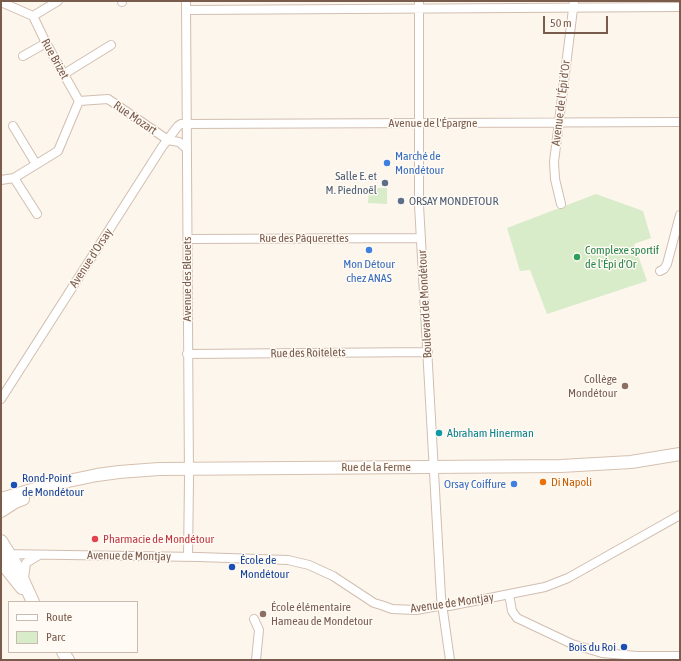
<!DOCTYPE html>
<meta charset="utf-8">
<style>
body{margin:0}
#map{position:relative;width:681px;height:661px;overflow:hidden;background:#fdf6ec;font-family:"Asap Condensed",sans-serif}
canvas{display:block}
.frame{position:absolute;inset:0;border:2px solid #7a5c4d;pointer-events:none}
.legend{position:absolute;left:8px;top:601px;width:130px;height:52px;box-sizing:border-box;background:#fffaf3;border:1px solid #cabbb1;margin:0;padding:5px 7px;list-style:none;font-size:12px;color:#7a5c4d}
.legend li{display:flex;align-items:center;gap:8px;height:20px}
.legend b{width:20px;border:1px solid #cabbb1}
.scale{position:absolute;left:543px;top:16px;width:65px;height:18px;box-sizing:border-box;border:2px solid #7a5c4d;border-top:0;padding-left:5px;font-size:12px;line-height:14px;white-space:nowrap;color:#7a5c4d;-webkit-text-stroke:3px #fffaf3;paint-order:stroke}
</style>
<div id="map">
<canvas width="681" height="661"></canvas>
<div class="frame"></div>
<ul class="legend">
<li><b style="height:5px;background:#fff"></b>Route</li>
<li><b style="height:11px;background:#d8ecc9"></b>Parc</li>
</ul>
<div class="scale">50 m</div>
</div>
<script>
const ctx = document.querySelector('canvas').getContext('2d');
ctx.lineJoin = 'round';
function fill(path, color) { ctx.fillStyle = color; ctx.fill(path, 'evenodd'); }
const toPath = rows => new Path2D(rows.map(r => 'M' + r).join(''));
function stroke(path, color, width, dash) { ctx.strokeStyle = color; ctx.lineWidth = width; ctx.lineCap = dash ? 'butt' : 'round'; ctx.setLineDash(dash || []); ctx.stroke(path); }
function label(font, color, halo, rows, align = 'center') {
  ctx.font = font + ' "Asap Condensed",sans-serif'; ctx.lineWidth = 3; ctx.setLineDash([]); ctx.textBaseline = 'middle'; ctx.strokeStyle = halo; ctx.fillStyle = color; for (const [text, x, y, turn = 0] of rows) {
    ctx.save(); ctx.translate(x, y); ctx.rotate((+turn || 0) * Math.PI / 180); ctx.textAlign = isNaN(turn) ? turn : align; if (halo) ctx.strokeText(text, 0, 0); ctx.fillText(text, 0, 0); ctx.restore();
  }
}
const green = toPath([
 [369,188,387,188,387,204,368,203],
 [596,194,643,211,651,238,634,244,647,281,547,314,530,270,520,271,507,228]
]);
const street = toPath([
 [122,1,122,2],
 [186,1,189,480,188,557],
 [419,1,419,205,441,597,450,660],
 [1,2,33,16,58,1],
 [186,10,680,7],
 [33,16,46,43,79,101],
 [23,56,46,43],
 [64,74,111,45],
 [13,126,36,164],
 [14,178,37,214],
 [1,180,14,178,58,151,79,101,108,99,168,140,179,142,186,148],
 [561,204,555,179,554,162,574,1],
 [188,239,421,238],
 [660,271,664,269,667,264,680,215],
 [187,354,428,352],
 [1,399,162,147,178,126,181,124,680,122],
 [1,554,198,557,288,560,309,565,333,576,374,603,381,605,392,609,416,610,444,605,449,606,545,587,568,578,680,515],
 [24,578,26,563,39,555],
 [509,594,512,611,517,618,572,644,602,653,637,656,680,656],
 [254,619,259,630,256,660]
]);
const secondary = toPath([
 [1,499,49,485,97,475,119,472,159,469,561,466,631,462,680,454],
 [1,511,15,502,23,499],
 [1,541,16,565,33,602],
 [1,562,22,588],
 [63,652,68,660]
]);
const markers = [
 [387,163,4,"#3f7fe0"],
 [385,183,4,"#5c6f8a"],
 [401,201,4,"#5c6f8a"],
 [369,250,4,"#3f7fe0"],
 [577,257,4,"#2e9e5b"],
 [625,386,4,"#8d6e63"],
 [439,433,4,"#0f9aa8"],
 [543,482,4,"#e8710a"],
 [514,484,4,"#3f7fe0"],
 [14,485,4,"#1a4fb4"],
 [95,539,4,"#e0444e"],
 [232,567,4,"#1a4fb4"],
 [263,614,4,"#8d6e63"],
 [624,647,4,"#1a4fb4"]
];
const streetNames = [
 ["Rue Brizet",55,59,61],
 ["Avenue de l'Épi d'Or",561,103,-83],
 ["Rue Mozart",135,118,34],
 ["Avenue de l'Épargne",433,123],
 ["Rue des Pâquerettes",304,238],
 ["Avenue d'Orsay",91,258,-57],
 ["Avenue des Bleuets",187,279,-90],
 ["Boulevard de Mondétour",425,304,-93],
 ["Rue des Roitelets",308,353,-1],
 ["Rue de la Ferme",376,467],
 ["Avenue de Montjay",129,556,1],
 ["Avenue de Montjay",452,603,-8]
];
const shopNames = [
 ["Marché de",395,156],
 ["Mondétour",395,170],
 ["Mon Détour",369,264,"center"],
 ["chez ANAS",369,278,"center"],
 ["Orsay Coiffure",506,484,"right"]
];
const serviceNames = [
 ["Salle E. et",377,176],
 ["M. Piednoël",377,190],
 ["ORSAY MONDETOUR",409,201,"left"]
];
const leisureNames = [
 ["Complexe sportif",585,250],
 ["de l'Épi d'Or",585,264]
];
const educationNames = [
 ["Collège",617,379],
 ["Mondétour",617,393],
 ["École élémentaire",271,607,"left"],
 ["Hameau de Mondetour",271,621,"left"]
];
const cultureNames = [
 ["Abraham Hinerman",447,433]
];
const transitNames = [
 ["Rond-Point",22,478],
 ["de Mondétour",22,492],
 ["École de",240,560],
 ["Mondétour",240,574],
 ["Bois du Roi",616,647,"right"]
];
const foodNames = [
 ["Di Napoli",551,482]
];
const healthNames = [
 ["Pharmacie de Mondétour",103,539]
];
fill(green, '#d8ecc9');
stroke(street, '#d1beb0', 10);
stroke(secondary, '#d6c0b0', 14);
stroke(street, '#fff', 8);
stroke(secondary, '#fff', 12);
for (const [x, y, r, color] of markers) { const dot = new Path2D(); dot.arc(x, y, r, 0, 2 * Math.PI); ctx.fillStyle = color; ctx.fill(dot); stroke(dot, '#fffaf3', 1.5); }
label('12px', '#7a5c4d', '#fffaf3', streetNames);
label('12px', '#366cbe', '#fffaf3', shopNames, 'left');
label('12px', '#4e5e75', '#fffaf3', serviceNames, 'right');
label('12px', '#27864d', '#fffaf3', leisureNames, 'left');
label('12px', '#785e54', '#fffaf3', educationNames, 'right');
label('12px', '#0d838f', '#fffaf3', cultureNames, 'left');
label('12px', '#164399', '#fffaf3', transitNames, 'left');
label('12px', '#c56008', '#fffaf3', foodNames, 'left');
label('12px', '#be3a42', '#fffaf3', healthNames, 'left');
</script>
